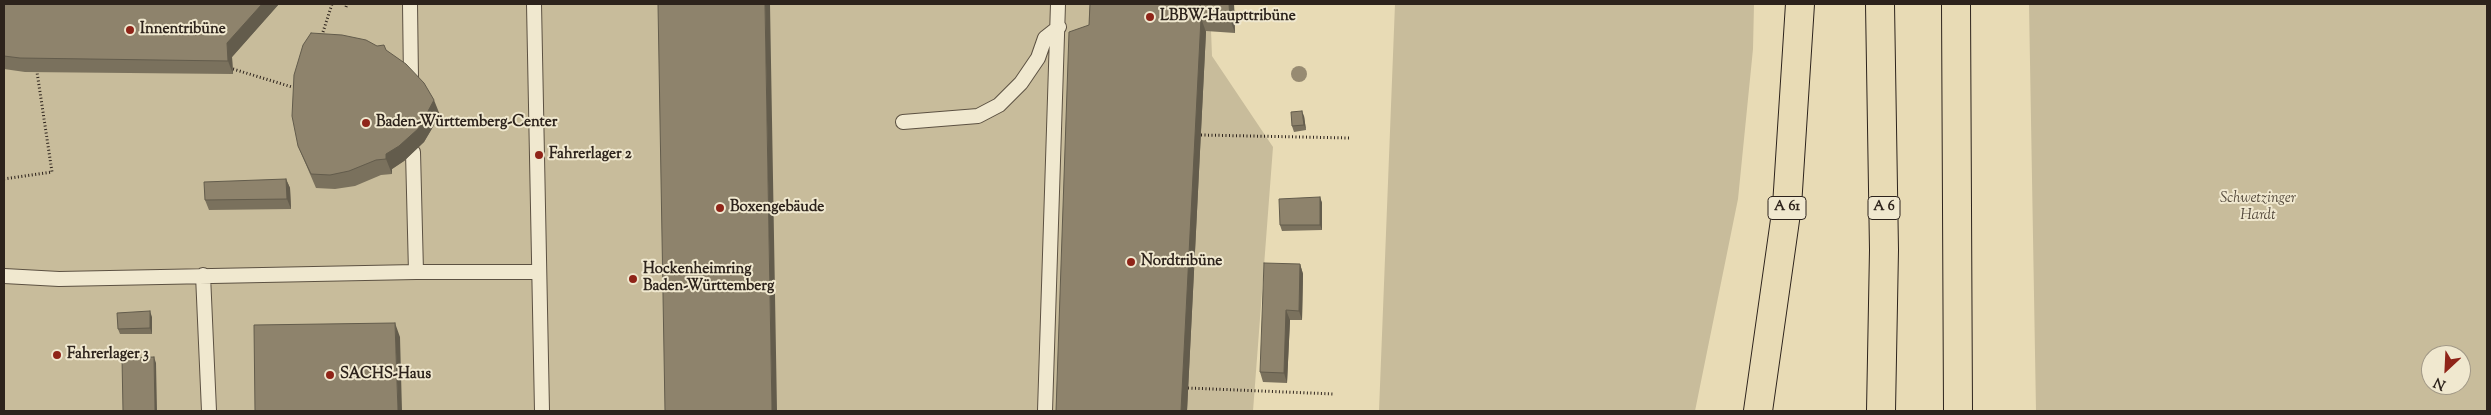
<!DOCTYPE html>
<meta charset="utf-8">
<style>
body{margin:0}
#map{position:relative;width:2491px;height:415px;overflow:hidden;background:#e8dbb5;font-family:"Sorts Mill Goudy",serif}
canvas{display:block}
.frame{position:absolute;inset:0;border:5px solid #2d231c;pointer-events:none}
.north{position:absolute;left:2421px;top:345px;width:50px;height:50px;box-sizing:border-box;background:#f0e8cf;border:1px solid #a29987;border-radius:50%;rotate:205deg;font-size:14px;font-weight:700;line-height:20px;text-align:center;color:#2d231c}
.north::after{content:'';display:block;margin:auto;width:18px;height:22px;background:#8f2418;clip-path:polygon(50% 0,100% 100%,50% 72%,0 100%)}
</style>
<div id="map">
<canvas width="2491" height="415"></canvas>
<div class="frame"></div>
<div class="north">N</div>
</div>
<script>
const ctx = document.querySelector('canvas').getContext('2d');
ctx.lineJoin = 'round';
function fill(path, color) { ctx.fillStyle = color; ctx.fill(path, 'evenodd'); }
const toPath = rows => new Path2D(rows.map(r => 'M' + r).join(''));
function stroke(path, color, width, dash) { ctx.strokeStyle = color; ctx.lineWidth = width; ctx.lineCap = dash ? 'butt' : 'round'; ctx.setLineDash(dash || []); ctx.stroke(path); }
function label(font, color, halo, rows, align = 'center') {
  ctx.font = font + ' "Sorts Mill Goudy",serif'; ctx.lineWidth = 4; ctx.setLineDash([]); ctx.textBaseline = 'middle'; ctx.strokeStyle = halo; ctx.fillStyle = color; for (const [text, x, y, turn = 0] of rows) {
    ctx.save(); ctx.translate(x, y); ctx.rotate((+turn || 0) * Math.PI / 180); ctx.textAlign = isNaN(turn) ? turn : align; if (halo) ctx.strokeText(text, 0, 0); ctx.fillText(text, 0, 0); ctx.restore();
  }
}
const green = toPath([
 [4,4,1210,4,1212,56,1273,147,1253,411,4,411],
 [1395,4,1754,4,1753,49,1738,199,1695,411,1379,411],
 [2029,4,2487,4,2487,411,2036,411],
 [2431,355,2461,355,2461,385,2431,385]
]);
const path = toPath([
 [346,7,347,4],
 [323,32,332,4],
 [233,69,292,87],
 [1201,135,1350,138],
 [4,179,52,172,37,72],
 [1188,388,1334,394]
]);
const lane = toPath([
 [410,4,411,79],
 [534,4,542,411],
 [903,122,978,116,999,105,1021,83,1038,58,1045,38,1059,27],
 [413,152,416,272],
 [203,275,209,411],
 [4,276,59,279,416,272,539,272],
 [1045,411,1058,4]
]);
const highway = toPath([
 [1880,4,1884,250,1881,411],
 [1956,4,1958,411],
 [1758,411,1787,206,1800,4]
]);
const trees = [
 [1299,74]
];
const wall = toPath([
 [4,4,279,4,232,57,233,74,25,72,4,69],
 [1090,4,1234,4,1235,33,1206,31,1187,411,1056,411,1089,25],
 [386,50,440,115,424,142,404,161,392,169,392,174,381,175,355,186,335,189,316,188,298,146],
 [1304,116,1306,130,1294,132,1292,126],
 [286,179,290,188,291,209,209,210,205,200],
 [1320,197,1322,203,1322,230,1282,231,1280,225],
 [1300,264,1303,274,1302,320,1290,320,1287,383,1263,382,1260,372],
 [152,317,152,334,120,334,118,329]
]);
const shadedWall = toPath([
 [262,4,279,4,232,57,233,74,228,61,227,43],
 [765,4,770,4,777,411,772,411],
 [1229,4,1234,4,1235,33,1230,19],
 [1201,18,1206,32,1187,411,1181,411],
 [434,100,440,115,424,142,404,161,392,169,392,174,386,159,386,154],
 [1302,111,1304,116,1306,130,1304,125],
 [286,179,290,188,291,209,287,199],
 [1320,197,1322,203,1322,230,1320,225],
 [1300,264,1303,274,1302,320,1299,311],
 [1286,310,1290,320,1287,383,1284,373],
 [150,311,152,317,152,334,150,328],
 [395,323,400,337,402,411,398,411],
 [154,357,156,363,157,411,155,411]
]);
const building = toPath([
 [4,4,262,4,227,43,228,61,20,58,4,56,4,4],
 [658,4,765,4,772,411,665,411,658,4],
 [1090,4,1200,4,1201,18,1181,411,1056,411,1069,32,1089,25,1090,4],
 [1200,4,1229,4,1230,19,1201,17,1200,4],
 [311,33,342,35,366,40,377,46,384,45,386,50,406,64,424,83,434,100,419,128,399,146,386,154,386,159,376,160,349,171,330,175,311,174,298,146,292,116,294,75,303,45,311,33],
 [1302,111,1304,125,1292,126,1291,112,1302,111],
 [286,179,287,199,205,200,204,182,286,179],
 [1320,197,1320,225,1280,225,1279,199,1320,197],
 [1264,263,1300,264,1299,311,1286,310,1284,373,1260,372,1264,263],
 [150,311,150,328,118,329,117,313,150,311],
 [395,323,398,411,255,411,254,325,395,323],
 [154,357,155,411,123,411,122,358,154,357]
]);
const markers = [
 [1150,17,5,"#8f2418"],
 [130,30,5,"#8f2418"],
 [366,123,5,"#8f2418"],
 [539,155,5,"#8f2418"],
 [720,208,5,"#8f2418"],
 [1131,262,5,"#8f2418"],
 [633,279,5,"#8f2418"],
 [57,355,5,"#8f2418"],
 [330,375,5,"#8f2418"]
];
const shields = [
 [1787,208,38],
 [1884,208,32]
];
const shieldNames = [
 ["A 61",1787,208],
 ["A 6",1884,208]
];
const poiNames = [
 ["LBBW-Haupttribüne",1160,17],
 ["Innentribüne",140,30],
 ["Baden-Württemberg-Center",376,123],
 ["Fahrerlager 2",549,155],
 ["Boxengebäude",730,208],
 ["Nordtribüne",1141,262],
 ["Hockenheimring",643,270],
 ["Baden-Württemberg",643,287],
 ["Fahrerlager 3",67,355],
 ["SACHS-Haus",340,375]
];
const parkNames = [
 ["Schwetzinger",2258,199],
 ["Hardt",2258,216]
];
fill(green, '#c8bc9b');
stroke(lane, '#5c5142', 16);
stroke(highway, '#2d231c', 30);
stroke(path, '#2d231c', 3, [1, 2.5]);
stroke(lane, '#f0e8cf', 14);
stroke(highway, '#e8dbb5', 28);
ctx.fillStyle = '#978b72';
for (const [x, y] of trees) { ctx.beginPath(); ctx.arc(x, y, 8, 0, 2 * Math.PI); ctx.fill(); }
fill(wall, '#7a715d');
fill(shadedWall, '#635c4c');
fill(building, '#8e836c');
stroke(building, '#635c4c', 1);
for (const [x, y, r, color] of markers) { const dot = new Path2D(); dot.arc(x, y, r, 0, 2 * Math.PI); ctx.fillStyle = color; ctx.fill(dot); stroke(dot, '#f0e8cf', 2); }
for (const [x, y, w] of shields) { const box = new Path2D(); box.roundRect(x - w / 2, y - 11.5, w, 23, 4); ctx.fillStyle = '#f0e8cf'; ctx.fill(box); stroke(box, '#2d231c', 1); }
label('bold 14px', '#2d231c', null, shieldNames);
label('bold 15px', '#2d231c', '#f0e8cf', poiNames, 'left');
label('italic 15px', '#54493c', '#f0e8cf', parkNames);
</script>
